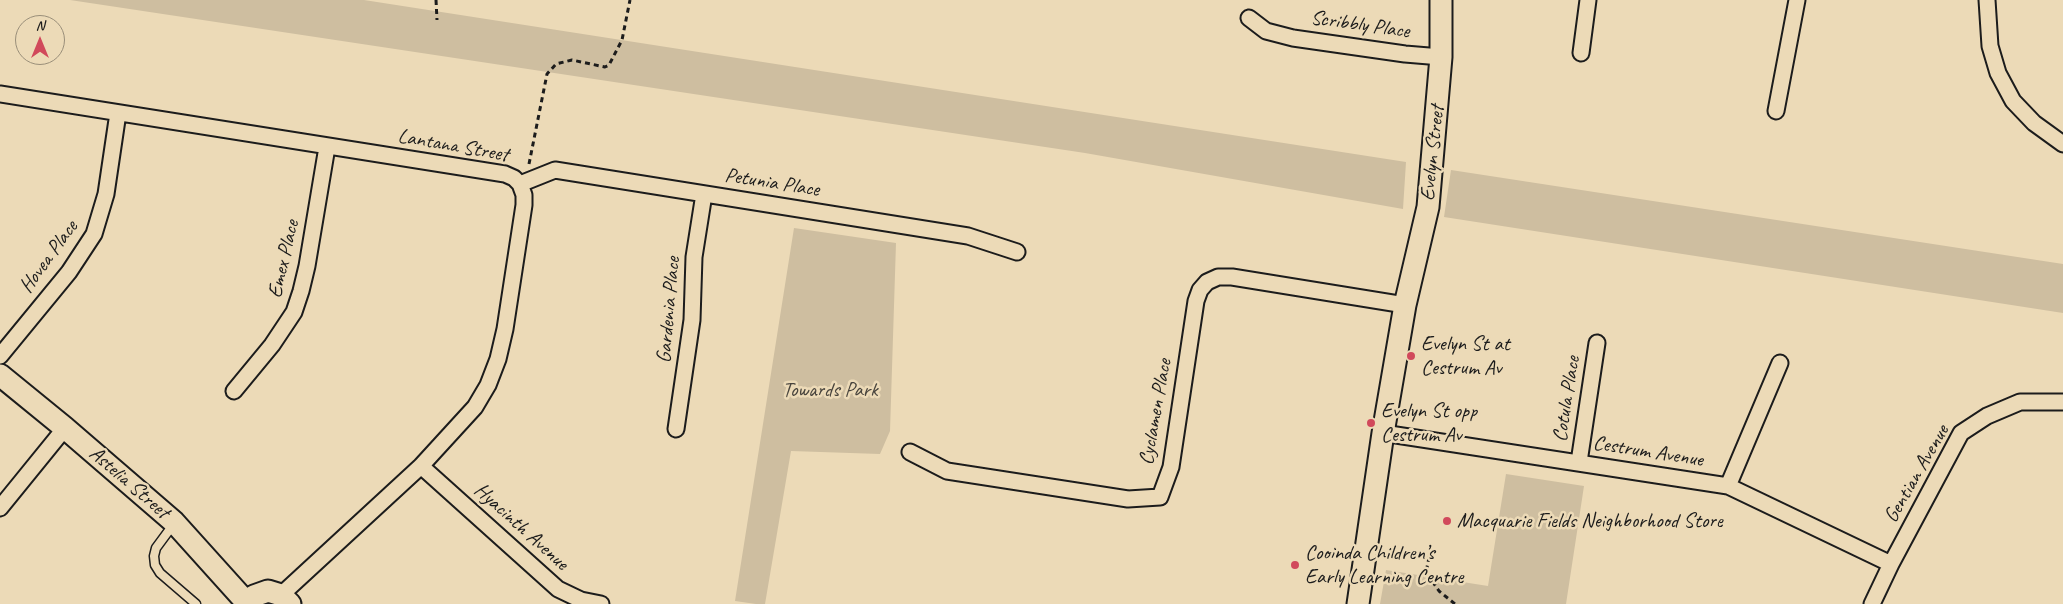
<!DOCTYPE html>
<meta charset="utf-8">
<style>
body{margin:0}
#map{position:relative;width:2063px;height:604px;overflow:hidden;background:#ecdab7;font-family:Caveat,sans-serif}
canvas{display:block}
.north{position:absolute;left:15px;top:15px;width:50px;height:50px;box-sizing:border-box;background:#ecdab7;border:1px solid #998e79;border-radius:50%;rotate:0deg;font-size:14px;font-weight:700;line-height:20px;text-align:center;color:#1c1c1c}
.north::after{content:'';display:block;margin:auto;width:18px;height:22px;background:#d1495b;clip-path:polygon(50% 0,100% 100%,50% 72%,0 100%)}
</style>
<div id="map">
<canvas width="2063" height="604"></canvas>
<div class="north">N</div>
</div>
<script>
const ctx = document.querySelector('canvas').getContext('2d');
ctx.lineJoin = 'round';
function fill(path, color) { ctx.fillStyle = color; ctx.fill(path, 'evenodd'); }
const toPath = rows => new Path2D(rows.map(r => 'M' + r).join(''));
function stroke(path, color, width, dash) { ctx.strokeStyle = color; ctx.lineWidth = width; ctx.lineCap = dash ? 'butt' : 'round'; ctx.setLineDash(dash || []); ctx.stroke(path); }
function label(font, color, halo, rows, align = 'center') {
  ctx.font = font + ' Caveat,sans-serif'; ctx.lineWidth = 5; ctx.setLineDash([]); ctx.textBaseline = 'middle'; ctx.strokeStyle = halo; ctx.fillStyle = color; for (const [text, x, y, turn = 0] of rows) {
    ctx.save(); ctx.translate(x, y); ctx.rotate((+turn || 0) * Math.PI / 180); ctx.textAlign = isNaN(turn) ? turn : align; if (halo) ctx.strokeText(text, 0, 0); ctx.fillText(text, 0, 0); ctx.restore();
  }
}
const green = toPath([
 [70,0,364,0,1406,162,1403,209,1085,153],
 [1451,170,2063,264,2063,313,1444,217],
 [794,228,896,243,890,431,880,454,791,451,765,604,756,604,735,601],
 [1506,474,1584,486,1566,604,1380,604,1386,570,1488,586]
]);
const path = toPath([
 [436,0,437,20],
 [529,164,547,74,556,64,572,60,605,67,609,65,622,40,630,0],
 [1431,548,1426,572,1439,591,1455,604]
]);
const lane = toPath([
 [173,525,156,548,154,556,155,565,160,573,196,604]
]);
const street = toPath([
 [1987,0,1990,46,1998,73,2013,101,2034,123,2063,144],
 [1249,18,1266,31,1293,38,1405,54,1441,57],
 [1581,53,1588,0],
 [0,94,505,174,514,178,520,184,524,195,524,205,505,329,498,359,488,385,475,407,421,466,281,595],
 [1776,111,1797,0],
 [520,184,555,170,968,236,1017,252],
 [0,356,69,272,94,234,106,194,118,113],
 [234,391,272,345,294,312,301,291,307,266,327,147],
 [676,429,692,320,694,257,704,194],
 [1383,433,1728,486,1891,564],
 [910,452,947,471,1128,499,1160,497,1171,467,1196,301,1200,290,1207,282,1218,277,1232,277,1405,305],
 [1579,462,1597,343],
 [421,466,558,589,581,600,601,604],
 [1728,486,1780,363],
 [0,508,65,428],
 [1872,604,1891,564,1961,433,1987,416,2020,402,2063,402]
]);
const secondary = toPath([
 [0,375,65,428,174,522,247,603],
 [247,604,254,596,268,591,281,595,290,604],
 [1358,604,1383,433,1405,305,1428,207,1441,57,1441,0]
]);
const markers = [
 [1411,356,5,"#d1495b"],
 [1371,423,5,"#d1495b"],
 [1447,521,5,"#d1495b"],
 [1295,565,5,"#d1495b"]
];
const streetNames = [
 ["Scribbly Place",1360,25,8],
 ["Lantana Street",453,146,10],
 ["Evelyn Street",1433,153,-84],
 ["Petunia Place",772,183,9],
 ["Hovea Place",49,257,-54],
 ["Emex Place",284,259,-77],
 ["Gardenia Place",669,310,-85],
 ["Cotula Place",1567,399,-81],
 ["Cyclamen Place",1156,412,-80],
 ["Cestrum Avenue",1648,452,9],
 ["Gentian Avenue",1917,474,-60],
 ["Astelia Street",129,483,41],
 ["Hyacinth Avenue",521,527,42]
];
const poiNames = [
 ["Evelyn St at",1421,344],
 ["Cestrum Av",1421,368],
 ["Evelyn St opp",1381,411],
 ["Cestrum Av",1381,435],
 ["Macquarie Fields Neighborhood Store",1457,521],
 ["Cooinda Children’s",1305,553],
 ["Early Learning Centre",1305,577]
];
const parkNames = [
 ["Towards Park",830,390]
];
fill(green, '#cebea0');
stroke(lane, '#1c1c1c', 11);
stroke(street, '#1c1c1c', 19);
stroke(secondary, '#1c1c1c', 25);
stroke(path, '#1c1c1c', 3, [5, 4]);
stroke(lane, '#ecdab7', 8);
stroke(street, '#ecdab7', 15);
stroke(secondary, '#ecdab7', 21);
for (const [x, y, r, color] of markers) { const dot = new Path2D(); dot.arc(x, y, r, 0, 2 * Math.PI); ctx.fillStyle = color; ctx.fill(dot); stroke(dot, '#ecdab7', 2); }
label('21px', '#1c1c1c', '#ecdab7', streetNames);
label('21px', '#1c1c1c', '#ecdab7', poiNames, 'left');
label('21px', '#48443d', '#ecdab7', parkNames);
</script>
